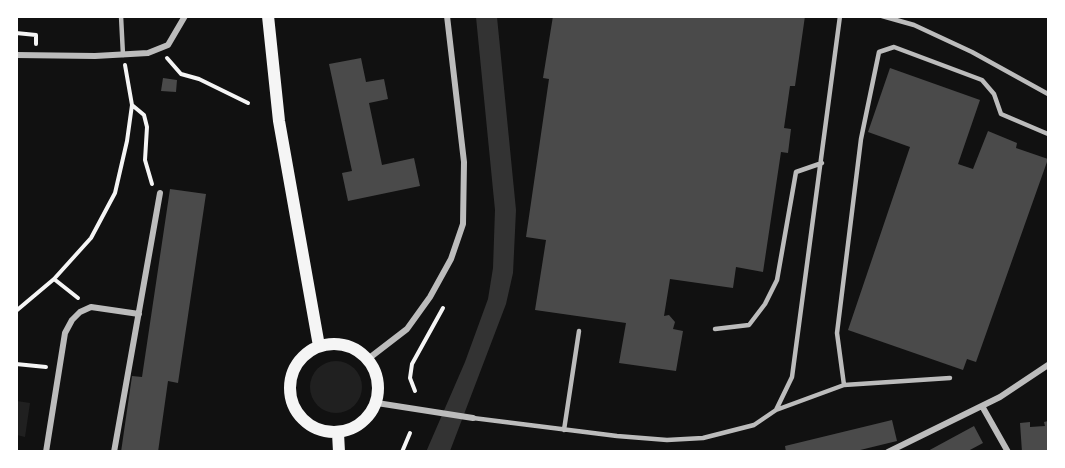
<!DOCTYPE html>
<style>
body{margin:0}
#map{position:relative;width:1065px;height:468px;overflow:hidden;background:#111;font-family:"Work Sans",sans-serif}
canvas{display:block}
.frame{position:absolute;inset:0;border:18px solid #fff;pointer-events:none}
</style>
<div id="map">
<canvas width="1065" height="468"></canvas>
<div class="frame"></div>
</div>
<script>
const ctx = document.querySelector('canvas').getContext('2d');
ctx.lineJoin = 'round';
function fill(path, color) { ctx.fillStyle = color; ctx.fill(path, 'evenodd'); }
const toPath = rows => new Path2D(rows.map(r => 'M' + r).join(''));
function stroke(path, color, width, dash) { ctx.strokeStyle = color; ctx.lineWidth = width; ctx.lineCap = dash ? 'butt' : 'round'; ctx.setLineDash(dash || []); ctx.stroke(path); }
const green = toPath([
 '310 387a26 26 0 1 1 52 0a26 26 0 1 1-52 0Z',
 [17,401,30,403,25,437,17,435]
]);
const water = toPath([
 [476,17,497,17,516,210,513,273,506,304,450,451,426,452,465,362,488,299,493,268,495,210]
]);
const building = toPath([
 [553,16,805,16,795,86,790,86,784,128,791,129,788,153,781,152,763,272,736,267,733,288,670,279,664,316,669,315,675,322,673,329,683,331,676,371,619,363,626,323,535,310,546,240,526,237,549,79,543,78],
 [361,58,366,82,384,79,388,99,369,103,382,165,414,158,420,186,348,201,342,173,352,171,329,64],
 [890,68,980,100,958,164,973,169,988,131,1017,143,1016,148,1048,159,976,362,967,359,963,370,848,330,910,147,868,132],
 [163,78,177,80,176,92,161,91],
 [170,189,206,194,178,383,168,381,158,452,121,452,132,376,142,377],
 [892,420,897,441,852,452,786,452,785,446],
 [1048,421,1048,452,1022,452,1020,423,1030,422,1030,427,1045,426,1044,422],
 [974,426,983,443,968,451,926,452]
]);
const path = toPath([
 [16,33,36,35,36,44],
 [167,58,181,74,199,79,248,103],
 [132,105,144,115,147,127,145,160,152,184],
 [54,279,91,238,115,193,127,141,132,105,125,65],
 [16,311,54,279,78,298],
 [16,364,46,367],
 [415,391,410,378,412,364,443,308],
 [402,452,410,433]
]);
const service = toPath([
 [121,16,123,55],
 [882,16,914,25,972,52,1048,94],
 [715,329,749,325,765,304,777,280,796,172,822,163],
 [844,385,837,333,861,139,879,52,894,47,982,80,994,94,1001,114,1048,134],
 [776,410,792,377,840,16],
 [473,418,617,436,667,440,703,438,754,425,776,410,844,385,950,378],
 [564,430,579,331]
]);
const minor = toPath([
 [16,55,95,56,148,53,168,45,185,16],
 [368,359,407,329,430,297,451,259,463,224,464,162,447,16],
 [377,403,473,418],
 [982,406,1008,452],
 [46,452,65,333,72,320,80,312,91,307,139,314],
 [114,452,160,193],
 [888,452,1000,397,1048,365]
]);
const secondary = toPath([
 [268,16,279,121,319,346],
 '290 388a44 44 0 1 1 88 0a44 44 0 1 1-88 0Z',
 [338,433,339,452]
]);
fill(green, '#202020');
fill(water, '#333');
fill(building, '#4a4a4a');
stroke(path, '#f5f5f5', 4);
stroke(service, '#bcbcbc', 4.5);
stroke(minor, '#bcbcbc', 6);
stroke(secondary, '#f5f5f5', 12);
</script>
